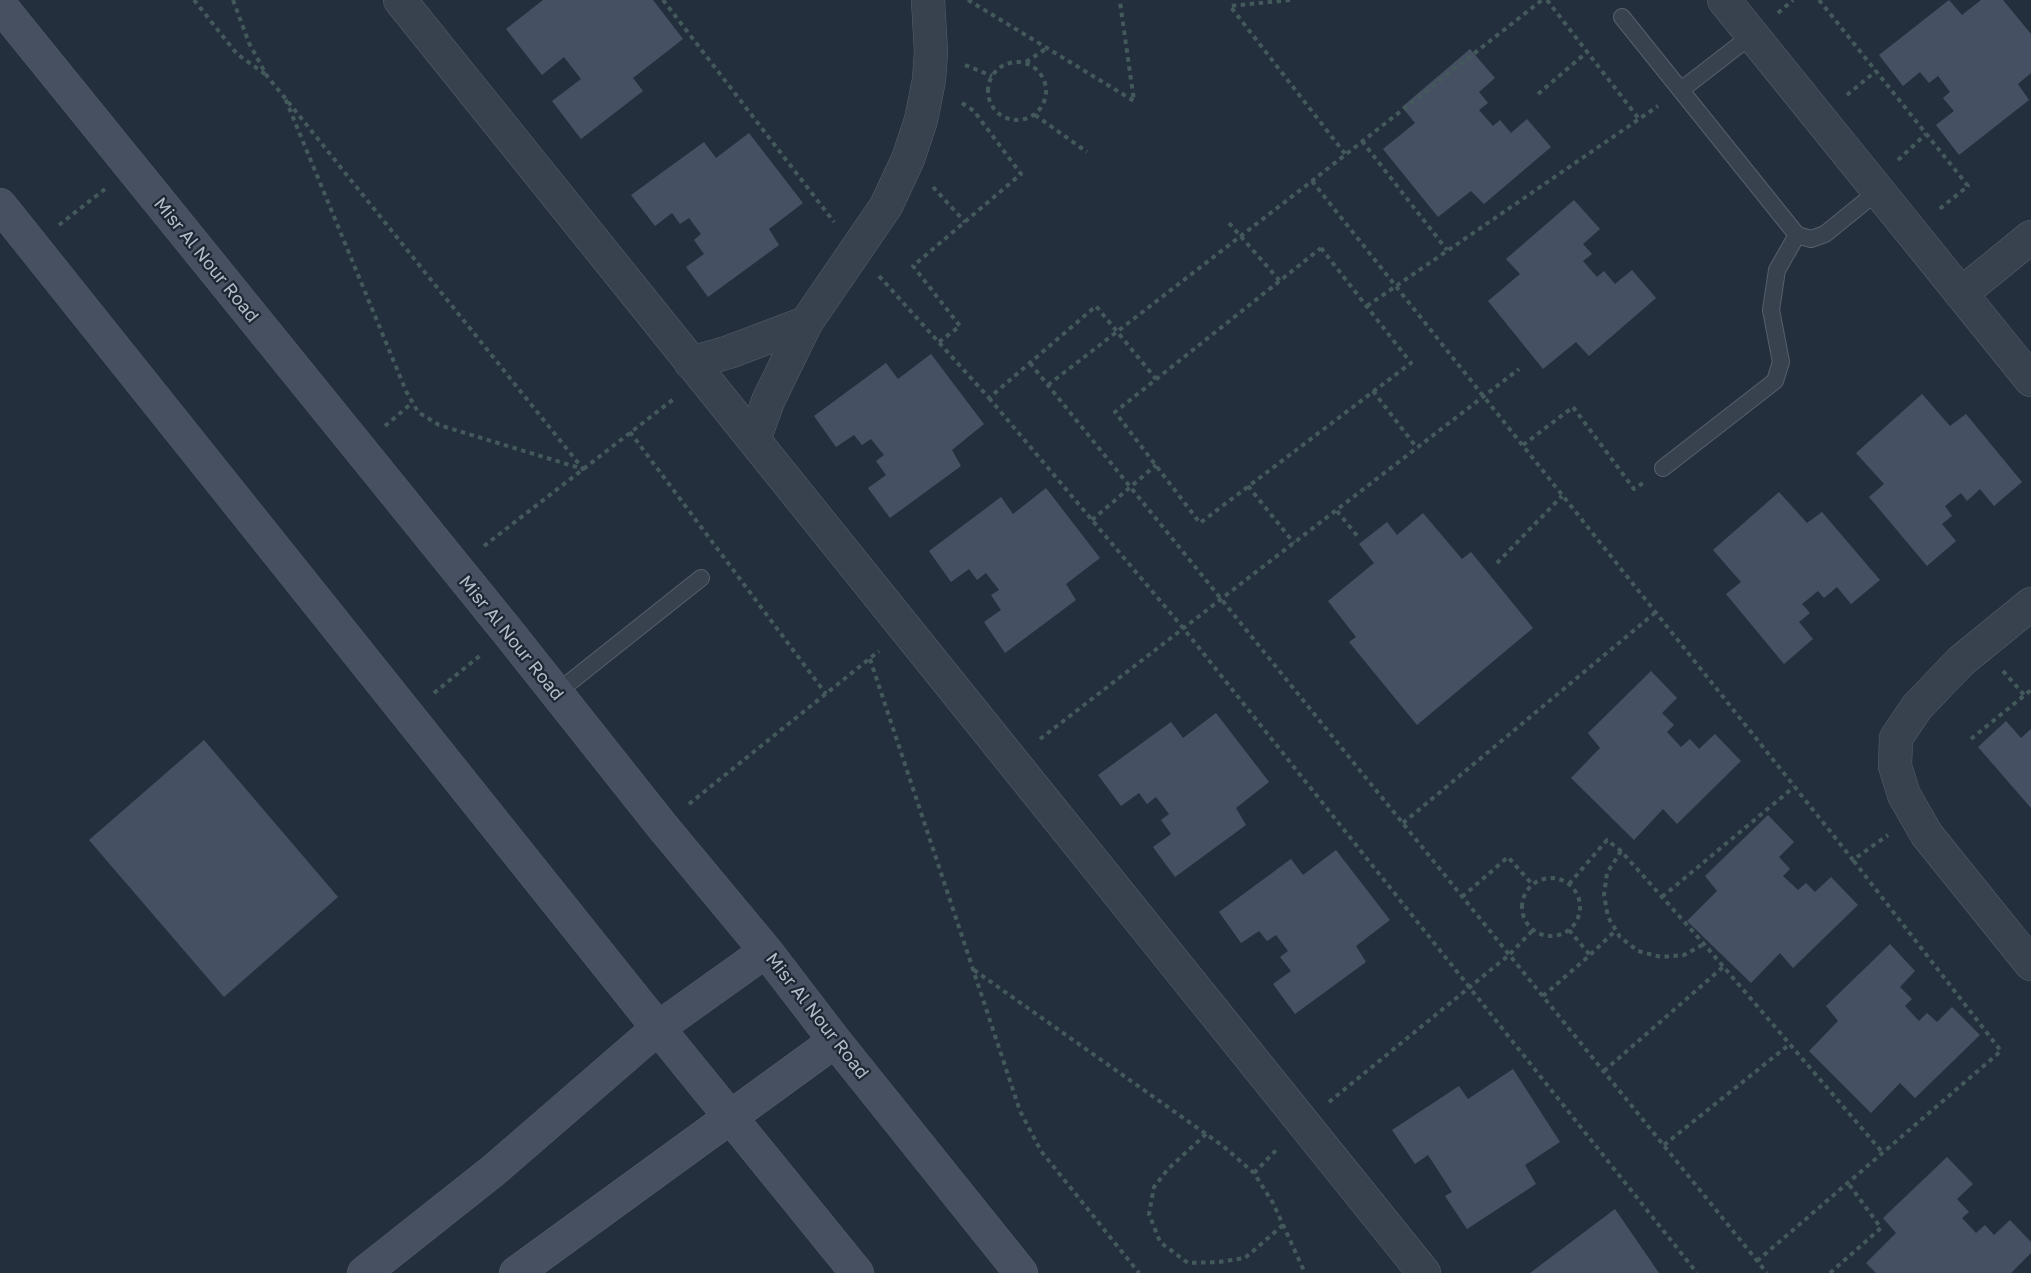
<!DOCTYPE html>
<style>
body{margin:0}
canvas{display:block;background:#242f3e}
</style>
<canvas width="2031" height="1273"></canvas>
<script>
const ctx = document.querySelector('canvas').getContext('2d');
ctx.lineJoin = 'round';
function fill(path, color) { ctx.fillStyle = color; ctx.fill(path, 'evenodd'); }
const toPath = rows => new Path2D(rows.map(r => 'M' + r).join(''));
function stroke(path, color, width, dash) { ctx.strokeStyle = color; ctx.lineWidth = width; ctx.lineCap = dash ? 'butt' : 'round'; ctx.setLineDash(dash || []); ctx.stroke(path); }
function label(font, color, halo, rows, align = 'center') {
  ctx.font = font + ' "Golos Text",sans-serif'; ctx.lineWidth = 4.5; ctx.setLineDash([]); ctx.textBaseline = 'middle'; ctx.strokeStyle = halo; ctx.fillStyle = color; for (const [text, x, y, turn = 0] of rows) {
    ctx.save(); ctx.translate(x, y); ctx.rotate((+turn || 0) * Math.PI / 180); ctx.textAlign = isNaN(turn) ? turn : align; if (halo) ctx.strokeText(text, 0, 0); ctx.fillText(text, 0, 0); ctx.restore();
  }
}
const building = toPath([
 [543,0,653,0,683,39,633,78,643,91,581,139,552,101,581,79,564,57,542,75,506,29],
 [1949,0,1962,15,1981,0,2003,0,2031,34,2031,73,2018,84,2029,100,1959,155,1936,125,1954,111,1943,98,1950,92,1938,76,1929,83,1920,72,1903,86,1879,55],
 [1470,49,1495,78,1479,92,1488,103,1479,110,1493,126,1500,120,1511,133,1527,119,1551,147,1484,204,1471,191,1438,217,1383,149,1415,123,1402,107],
 [749,133,803,203,769,229,779,245,708,297,686,267,704,254,694,240,701,234,689,218,680,224,672,213,655,226,631,195,704,142,716,158],
 [1574,200,1600,229,1583,244,1592,254,1583,261,1597,277,1604,271,1615,284,1632,270,1656,298,1589,356,1576,342,1543,369,1488,301,1520,274,1506,259],
 [931,354,984,424,952,450,961,466,890,518,868,488,886,475,876,461,884,455,871,439,862,445,854,435,836,447,814,416,886,363,898,379],
 [1922,394,1950,426,1966,414,2022,482,1994,506,1980,489,1967,501,1961,493,1945,506,1952,516,1942,524,1956,541,1927,566,1869,497,1884,484,1856,453],
 [1046,488,1100,558,1066,584,1076,600,1005,653,984,622,1001,610,991,595,999,590,986,573,977,580,969,569,951,582,929,551,1001,497,1013,514],
 [1779,492,1807,523,1822,512,1880,580,1851,604,1837,587,1824,598,1818,591,1802,604,1810,613,1799,622,1813,639,1784,664,1726,594,1741,582,1713,550],
 [1423,513,1462,559,1471,552,1533,628,1417,725,1349,642,1356,637,1328,601,1374,563,1359,544,1387,522,1397,535],
 [1651,671,1677,698,1662,713,1674,725,1667,732,1681,747,1690,739,1699,749,1715,734,1741,761,1677,824,1663,809,1634,840,1571,778,1600,748,1588,733],
 [1216,713,1269,782,1236,808,1246,825,1175,877,1153,847,1171,834,1161,820,1169,814,1156,797,1147,804,1139,793,1121,806,1098,775,1171,722,1183,738],
 [2006,721,2021,738,2031,729,2031,808,1978,747],
 [204,740,338,897,224,997,89,840],
 [1768,815,1794,842,1779,857,1790,869,1783,876,1798,890,1806,883,1815,892,1831,877,1858,905,1793,968,1780,953,1751,983,1687,921,1717,891,1705,876],
 [1336,850,1390,920,1356,946,1366,962,1295,1014,1273,984,1291,971,1280,957,1288,951,1276,935,1267,941,1259,931,1241,943,1219,912,1291,859,1303,875],
 [1890,944,1915,971,1900,987,1912,999,1905,1006,1919,1021,1927,1013,1937,1022,1952,1007,1980,1035,1915,1098,1900,1083,1871,1113,1809,1051,1838,1021,1826,1006],
 [1513,1069,1560,1142,1525,1165,1536,1184,1467,1229,1445,1196,1452,1192,1428,1155,1415,1164,1392,1130,1459,1086,1468,1099],
 [1947,1157,1973,1184,1957,1199,1969,1212,1962,1218,1976,1233,1985,1225,1994,1235,2010,1220,2031,1242,2031,1253,2011,1273,1876,1273,1866,1263,1896,1233,1883,1218],
 [1615,1209,1659,1273,1530,1273]
]);
const path = toPath([
 [194,0,237,54,265,74],
 [233,0,249,43,267,76,285,98,583,469,439,425,418,412,406,391,285,98],
 [663,0,834,222],
 [968,0,1134,101,1120,2],
 [1290,0,1230,6,1346,155],
 [1547,0,1639,119],
 [1819,0,1968,186,1937,211],
 [1778,13,1793,0],
 '988 91a29 29 0 1 1 58 0a29 29 0 1 1-58 0Z',
 [1026,62,1047,48],
 [965,65,992,76],
 [1538,94,1587,52],
 [1847,95,1876,71],
 [1035,115,1087,152],
 [1362,141,1447,250],
 [1898,160,1926,134],
 [1312,181,1853,860,1888,835],
 [933,187,965,222],
 [1229,223,1280,281],
 [59,225,105,189],
 [1321,248,1411,363,1200,523,1115,412,1321,248],
 [879,276,989,398,1096,306,1156,379],
 [1367,306,1658,106],
 [939,342,960,326,913,266,1021,174,974,111,959,101],
 [1030,363,1767,1273],
 [1048,385,1312,181,1542,0],
 [1373,391,1417,448],
 [989,398,1184,629,1697,1273],
 [385,426,412,403],
 [630,432,826,694],
 [1523,445,1573,407,1634,489,1643,483],
 [1248,486,1294,543],
 [1337,511,1359,538],
 [1092,520,1156,465],
 [484,546,675,398],
 [1497,563,1562,496],
 [870,659,1020,1111,1041,1151,1139,1273],
 [2003,671,2025,696],
 [434,693,482,654],
 [1040,739,1519,369],
 [1971,739,2031,690],
 [689,804,879,651],
 [1403,823,1656,612],
 [1621,851,1607,873,1604,895,1608,917,1620,937,1638,951,1661,957,1684,955,1704,944],
 '1522 907a29 29 0 1 1 58 0a29 29 0 1 1-58 0Z',
 [1569,884,1607,840,1621,851,1704,944,1883,1153],
 [1462,897,1508,857,1532,884],
 [1662,897,1794,787],
 [1569,930,1590,955],
 [974,970,1223,1146,1254,1173,1273,1203,1305,1273],
 [1543,996,1590,955,1616,930],
 [1604,1071,1723,967],
 [1329,1102,1509,955,1533,930],
 [1206,1134,1168,1169,1154,1187,1149,1214,1160,1242,1188,1263,1219,1262,1245,1258,1283,1225],
 [1664,1145,1790,1044],
 [1254,1173,1279,1147],
 [1757,1261,2001,1051,1853,860],
 [1830,1273,1881,1228,1848,1183]
]);
const lane = toPath([
 [1622,17,1797,235,1811,239,1825,234,1878,191],
 [1681,90,1752,35],
 [1663,468,1775,381,1781,362,1771,310,1777,270,1797,235],
 [555,694,701,578]
]);
const street = toPath([
 [400,0,1424,1273],
 [1724,0,2031,380],
 [1961,294,2031,237],
 [691,363,729,352,806,323],
 [754,440,768,401,806,323,886,206,908,159,921,120,929,80,931,52,928,0],
 [2031,604,1961,661,1917,707,1896,738,1895,766,1904,795,1927,835,2031,964]
]);
const secondary = toPath([
 [0,5,508,632,662,826,766,951,835,1041,1021,1273],
 [0,205,658,1028,857,1273],
 [364,1273,494,1170,658,1028,766,951],
 [516,1273,835,1041]
]);
const streetNames = [
 ["Misr Al Nour Road",206,260,51],
 ["Misr Al Nour Road",511,638,51],
 ["Misr Al Nour Road",817,1016,52]
];
fill(building, '#455162');
stroke(lane, '#565f6c', 18);
stroke(street, '#565f6c', 34);
stroke(secondary, '#565f6c', 34);
stroke(path, '#44595c', 4, [4.5, 4.5]);
stroke(lane, '#38414e', 16);
stroke(street, '#38414e', 33);
stroke(secondary, '#465061', 33);
label('18px', '#b4bcc9', '#1d2633', streetNames);
</script>
